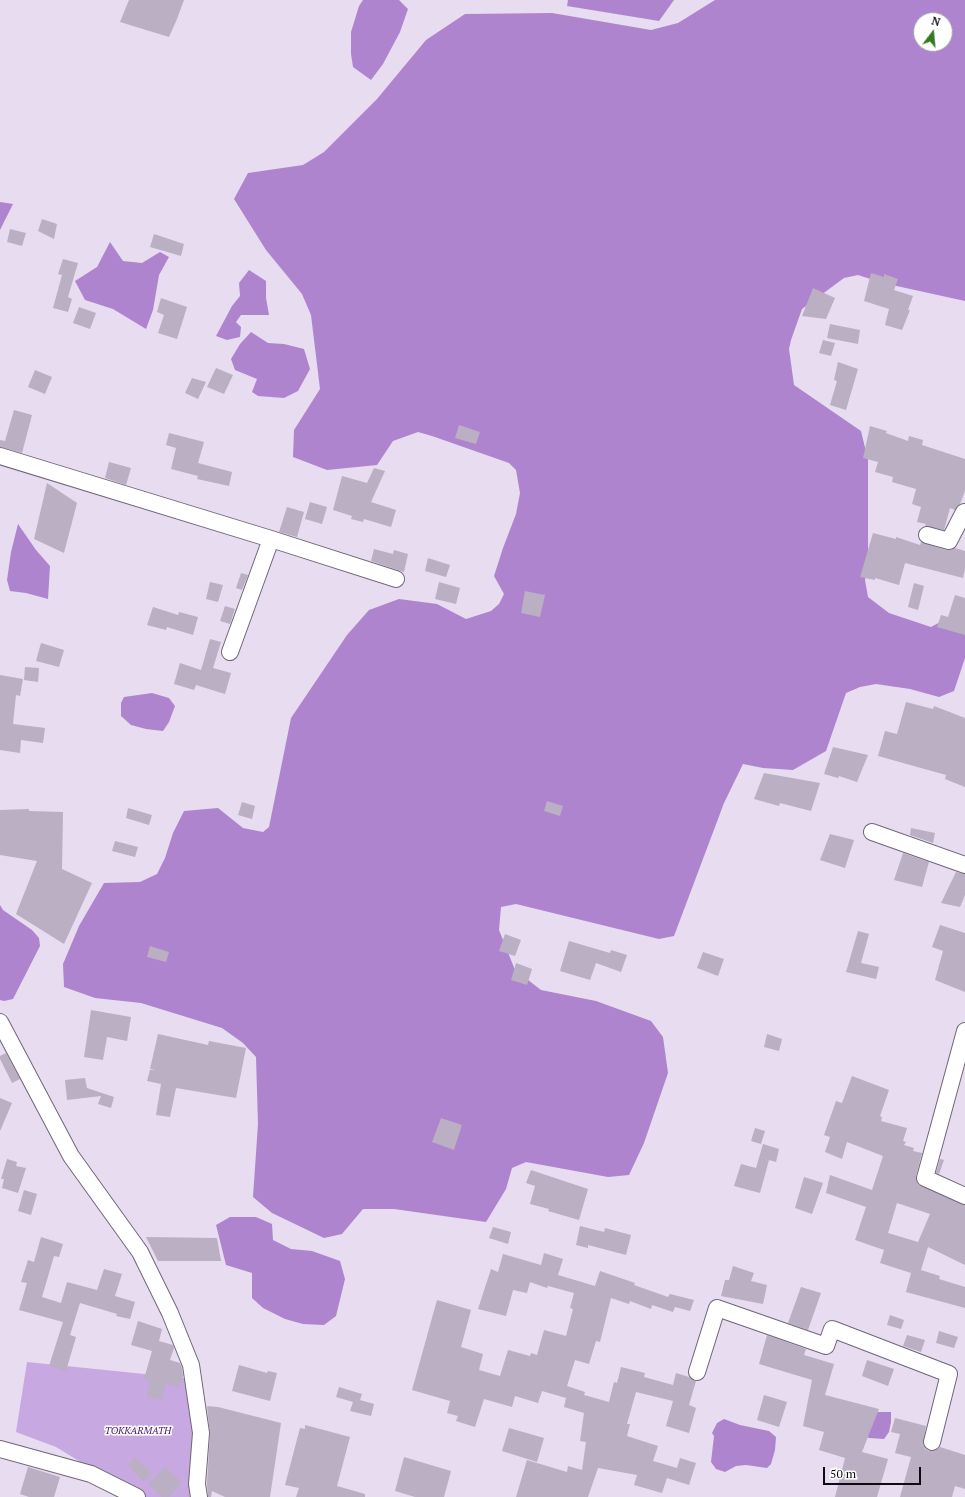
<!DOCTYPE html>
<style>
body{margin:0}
#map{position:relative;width:965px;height:1497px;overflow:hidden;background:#e7dcf0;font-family:"PT Serif",serif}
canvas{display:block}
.north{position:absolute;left:913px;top:12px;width:40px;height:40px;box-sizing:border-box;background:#fff;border:1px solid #9f9da0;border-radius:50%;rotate:16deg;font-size:11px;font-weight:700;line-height:16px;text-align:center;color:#0e0a11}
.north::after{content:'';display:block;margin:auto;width:14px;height:18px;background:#327b21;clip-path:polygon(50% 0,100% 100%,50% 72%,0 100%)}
.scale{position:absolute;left:823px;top:1467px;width:98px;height:18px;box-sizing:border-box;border:2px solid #0e0a11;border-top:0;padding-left:5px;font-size:12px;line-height:14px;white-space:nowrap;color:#0e0a11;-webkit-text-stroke:3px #fff;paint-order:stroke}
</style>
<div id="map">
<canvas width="965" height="1497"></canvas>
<div class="north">N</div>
<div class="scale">50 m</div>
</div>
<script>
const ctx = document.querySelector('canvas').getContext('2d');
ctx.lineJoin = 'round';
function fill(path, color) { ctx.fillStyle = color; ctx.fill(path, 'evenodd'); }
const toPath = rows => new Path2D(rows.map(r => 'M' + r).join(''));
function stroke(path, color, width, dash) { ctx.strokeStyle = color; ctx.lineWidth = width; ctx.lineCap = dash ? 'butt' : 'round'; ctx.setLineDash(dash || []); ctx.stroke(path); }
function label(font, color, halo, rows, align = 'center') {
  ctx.font = font + ' "PT Serif",serif'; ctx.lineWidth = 3; ctx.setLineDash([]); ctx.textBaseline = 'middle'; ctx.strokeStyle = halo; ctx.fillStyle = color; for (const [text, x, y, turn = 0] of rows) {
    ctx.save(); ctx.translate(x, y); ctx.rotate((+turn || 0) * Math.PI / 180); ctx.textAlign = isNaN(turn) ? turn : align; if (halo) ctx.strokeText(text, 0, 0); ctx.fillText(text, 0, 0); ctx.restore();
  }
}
const green = toPath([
 [27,1362,193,1379,201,1497,138,1497,56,1447,16,1432]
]);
const water = toPath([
 [363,0,399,0,408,9,400,32,383,64,371,80,353,67,351,54,351,32,359,6],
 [568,0,674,0,659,21,567,6],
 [715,0,965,0,965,301,883,283,858,275,844,278,802,309,791,340,789,349,794,385,861,431,868,460,868,550,865,580,868,597,889,613,931,627,957,613,965,624,965,658,954,691,939,697,910,689,876,684,860,687,846,693,826,751,793,770,763,768,743,764,724,803,674,936,659,939,516,904,501,907,499,930,515,970,541,990,596,1001,651,1021,663,1037,668,1073,644,1143,629,1175,608,1177,526,1162,512,1168,506,1189,486,1222,394,1209,363,1209,342,1234,324,1238,272,1213,253,1197,258,1124,256,1057,243,1043,222,1028,141,1003,95,998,64,987,63,964,79,926,104,883,140,882,157,874,165,858,173,833,184,811,218,808,243,828,263,832,269,827,291,718,347,635,369,610,399,599,437,604,466,619,491,611,499,604,504,594,494,576,503,548,516,514,520,493,516,470,509,463,432,436,418,432,393,441,377,465,327,470,293,457,294,430,320,389,311,315,302,294,266,250,234,199,248,173,303,165,324,152,377,99,426,40,465,14,552,13,651,30,678,23],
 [921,20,945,20,945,44,921,44],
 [0,202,13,204,0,230],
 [110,242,123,261,142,263,160,252,169,257,159,275,153,310,146,329,113,309,85,300,75,281,97,267],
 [249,270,266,281,266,298,269,315,241,315,236,322,241,327,240,337,227,340,216,336,232,306,240,296,239,283],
 [251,332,268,343,284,344,304,349,310,369,298,391,284,398,258,396,252,392,257,379,235,370,231,359,240,344],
 [18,524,36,550,50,566,48,599,26,593,10,591,7,580,11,552],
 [152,693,169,698,175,706,169,722,163,731,146,729,131,725,121,716,121,703,124,697],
 [0,905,3,910,32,930,39,938,40,946,13,999,4,1001,0,1000],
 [230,1217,256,1217,272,1224,273,1240,291,1249,312,1251,340,1261,345,1279,336,1316,324,1325,303,1324,285,1319,263,1308,252,1298,252,1273,226,1265,216,1225],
 [878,1412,891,1412,891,1422,889,1432,884,1439,869,1438,859,1434,858,1414],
 [724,1419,740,1425,769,1431,776,1437,775,1450,771,1464,767,1468,746,1465,736,1466,725,1472,716,1469,711,1462,714,1436,712,1433,717,1423]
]);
const building = toPath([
 [129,0,184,0,177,19,169,37,120,22],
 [42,219,57,224,54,239,38,231],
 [10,229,26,233,22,246,7,242],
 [154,234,184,244,181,256,150,247],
 [63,259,78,263,68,297,72,299,68,312,53,308,62,275,58,274],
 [871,273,884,277,884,274,898,279,894,290,913,296,908,310,910,310,902,330,885,325,889,309,864,301],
 [813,288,835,298,826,319,802,316],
 [161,298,187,307,177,339,158,333,164,315,157,312],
 [79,307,96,313,90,329,73,323],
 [830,324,860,330,858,344,827,338],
 [823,340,835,343,831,356,819,353],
 [838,362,858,369,846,410,830,405,837,381,834,380],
 [216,368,233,375,224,394,207,387],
 [35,370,52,377,45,394,28,387],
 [192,378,206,382,198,399,185,393],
 [14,410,32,415,22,453,0,447,0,440,5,441],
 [459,425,480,432,476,444,455,438],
 [870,426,887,431,886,433,908,441,909,436,923,440,922,445,965,459,965,491,960,504,955,510,950,508,944,530,925,526,926,524,917,522,921,507,912,504,916,489,892,482,893,477,875,472,878,462,863,458],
 [169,433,204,442,198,463,232,472,229,486,197,479,198,476,171,469,176,448,166,445],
 [109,462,131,468,126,485,105,478],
 [374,468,385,471,371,502,396,510,391,527,364,519,363,522,351,519,352,516,333,510,342,476,367,483],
 [47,483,77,503,64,553,34,539],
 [310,502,327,507,322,524,305,519],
 [287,507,304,512,297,537,279,532],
 [873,533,896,539,896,537,920,545,921,542,946,550,951,550,955,548,965,551,965,569,963,578,905,563,899,585,875,578,875,580,860,577],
 [374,549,393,554,394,550,408,554,404,572,371,561],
 [428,558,450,565,446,577,425,571],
 [241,573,248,575,242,590,236,588],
 [210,582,223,585,218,602,206,599],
 [439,582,460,588,456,604,435,599],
 [914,583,924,586,918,610,908,607],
 [525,591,545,595,540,617,521,613],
 [955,595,965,598,965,635,937,627,941,615,948,617],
 [225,606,235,609,230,624,220,621],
 [153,607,178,615,179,612,198,617,193,635,167,627,166,630,147,625],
 [210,639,221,642,213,668,231,673,225,694,196,685,194,690,174,684,180,663,201,670],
 [41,643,64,650,59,667,36,661],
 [25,667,39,668,38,682,24,680],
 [0,675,23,679,20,696,16,695,13,724,45,728,43,743,21,740,20,753,0,750],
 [906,702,933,709,934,706,965,718,965,787,945,779,946,775,878,756,885,731,897,734],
 [833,747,868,755,857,782,839,776,838,778,824,774],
 [764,773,820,783,811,811,780,803,779,806,754,799],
 [547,801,563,806,560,816,544,811],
 [242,802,255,806,252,819,238,815],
 [128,808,152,815,149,825,126,818],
 [29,809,29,811,63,812,62,869,92,883,64,944,16,914,37,861,0,855,0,810],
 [911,828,935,833,933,843,910,835],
 [830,834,854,840,845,868,820,860],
 [115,841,138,847,135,857,112,851],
 [903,853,929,862,922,887,894,880],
 [956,872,965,874,965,895,960,907,941,903],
 [940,925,965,933,965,992,935,980,943,951,932,947],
 [858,931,869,934,861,963,879,967,876,979,846,972],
 [505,934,521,940,515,956,499,951],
 [569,941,610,953,611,950,627,955,621,972,596,963,590,980,560,971],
 [150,946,169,952,166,962,147,957],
 [703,952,724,959,718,976,697,968],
 [516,963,532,969,527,985,511,980],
 [91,1010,131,1017,127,1041,107,1037,103,1060,84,1057],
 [158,1034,208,1045,209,1041,246,1048,236,1098,176,1088,170,1117,156,1115,161,1084,147,1081,150,1070,155,1070,150,1069],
 [767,1034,782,1039,779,1051,764,1047],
 [6,1053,20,1079,12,1083,0,1059,0,1056],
 [852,1076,889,1090,880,1116,882,1117,881,1121,907,1128,903,1141,906,1142,904,1145,914,1148,913,1151,922,1153,916,1176,918,1184,965,1205,965,1265,928,1247,921,1270,940,1276,939,1279,965,1287,965,1308,906,1292,911,1273,880,1263,884,1250,855,1240,866,1207,826,1193,830,1175,872,1190,883,1156,847,1142,842,1159,825,1152,830,1137,824,1135,836,1101,842,1103],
 [897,1203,930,1214,918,1242,888,1233],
 [85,1078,87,1088,114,1097,111,1108,98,1104,101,1096,67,1100,65,1080],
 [0,1098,12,1103,0,1131],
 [441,1118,462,1125,454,1150,432,1142],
 [755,1128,765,1131,761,1144,751,1141],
 [763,1144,779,1149,776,1162,769,1160,760,1193,734,1186,741,1164,756,1168],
 [7,1159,17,1162,16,1166,26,1168,18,1193,2,1188,4,1179,1,1179],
 [940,1159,944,1160,939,1174,936,1173],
 [531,1170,588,1189,579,1220,548,1211,549,1209,530,1204,535,1186,526,1183],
 [804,1177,823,1183,812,1214,795,1208],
 [24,1190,37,1194,31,1215,18,1211],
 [580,1226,604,1232,605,1228,631,1235,626,1255,588,1245,588,1248,576,1245],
 [493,1227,511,1232,508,1244,489,1238],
 [41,1237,63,1244,59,1257,54,1256,42,1297,61,1303,67,1282,97,1290,104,1269,122,1274,115,1296,135,1302,130,1319,116,1316,117,1314,80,1303,70,1335,76,1337,66,1371,49,1366,63,1322,19,1310,27,1283,21,1282,28,1260,34,1262],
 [146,1237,217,1238,221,1261,158,1261],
 [544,1253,563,1259,558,1275,595,1286,600,1271,635,1283,634,1285,668,1297,670,1294,694,1300,690,1311,675,1307,673,1312,652,1305,651,1309,630,1301,629,1304,611,1298,600,1342,596,1341,589,1364,575,1360,567,1386,585,1392,584,1395,609,1402,614,1382,617,1383,621,1367,645,1373,644,1377,673,1385,676,1373,689,1377,696,1381,689,1405,696,1408,689,1433,666,1426,673,1401,636,1392,627,1424,630,1424,627,1436,658,1446,653,1461,677,1468,680,1458,696,1463,689,1485,667,1478,662,1493,634,1485,637,1475,598,1468,588,1497,516,1497,527,1460,567,1472,568,1466,582,1470,586,1442,580,1441,584,1413,564,1407,566,1398,542,1391,538,1403,515,1396,512,1407,484,1399,475,1427,456,1421,458,1416,447,1413,450,1401,412,1390,437,1300,471,1310,461,1347,483,1354,479,1370,500,1376,508,1350,530,1356,531,1353,537,1355,544,1330,566,1336,573,1309,570,1308,574,1293,548,1286,547,1288,530,1282,527,1293,513,1290,506,1316,478,1309,491,1269,498,1272,503,1254,541,1265],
 [733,1266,754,1273,751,1281,767,1285,763,1304,721,1296,725,1280,729,1280],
 [801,1287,821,1293,808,1330,788,1323],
 [890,1315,904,1320,901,1329,887,1325],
 [138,1321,162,1329,159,1341,173,1345,174,1348,170,1360,180,1363,182,1368,183,1376,179,1387,166,1383,161,1400,146,1396,150,1381,144,1379,152,1351,131,1345],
 [939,1331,958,1337,954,1348,936,1343],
 [767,1335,806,1349,804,1355,834,1364,825,1395,879,1409,862,1452,888,1459,877,1497,835,1497,845,1458,819,1450,824,1432,803,1426,812,1380,759,1364],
 [907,1335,925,1340,921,1352,903,1346],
 [867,1360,894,1369,888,1386,862,1376],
 [239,1365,267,1373,268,1371,277,1373,270,1401,232,1391],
 [339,1387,362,1394,360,1400,374,1404,371,1416,350,1411,353,1402,336,1397],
 [764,1395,787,1402,779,1427,757,1420],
 [207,1406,218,1407,281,1423,270,1497,225,1497,212,1491,211,1497,208,1497,207,1484,210,1434],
 [895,1418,926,1426,923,1444,925,1449,929,1451,935,1451,940,1447,965,1455,965,1489,955,1486,952,1497,900,1497,911,1457,895,1453,900,1434,891,1432],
 [305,1425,350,1437,337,1486,365,1494,365,1497,296,1497,299,1488,285,1485,300,1428,305,1429],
 [509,1428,544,1438,537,1462,502,1451],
 [135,1457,152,1474,144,1482,128,1465],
 [404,1457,451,1471,444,1497,415,1497,395,1491],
 [28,1467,60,1477,54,1497,29,1497,20,1494],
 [165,1467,182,1483,168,1497,162,1497,148,1484]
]);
const minor = toPath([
 [0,456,271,539,396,579],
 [927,535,949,541,964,512],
 [230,652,271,539],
 [872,832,965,865],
 [0,1022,71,1156,140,1252,170,1313,191,1365,201,1433,197,1484,199,1497],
 [965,1031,925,1178,965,1196],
 [697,1372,717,1308,826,1346,832,1329,949,1374,932,1442],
 [0,1449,91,1474,137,1497]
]);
const parkNames = [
 ["TOKKARMATH",138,1431]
];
fill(green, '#c8a8e0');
fill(water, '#af84ce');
fill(building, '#baafc3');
stroke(minor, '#6f6677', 18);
stroke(minor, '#fff', 16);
label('italic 10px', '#4f156f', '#fff', parkNames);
</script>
